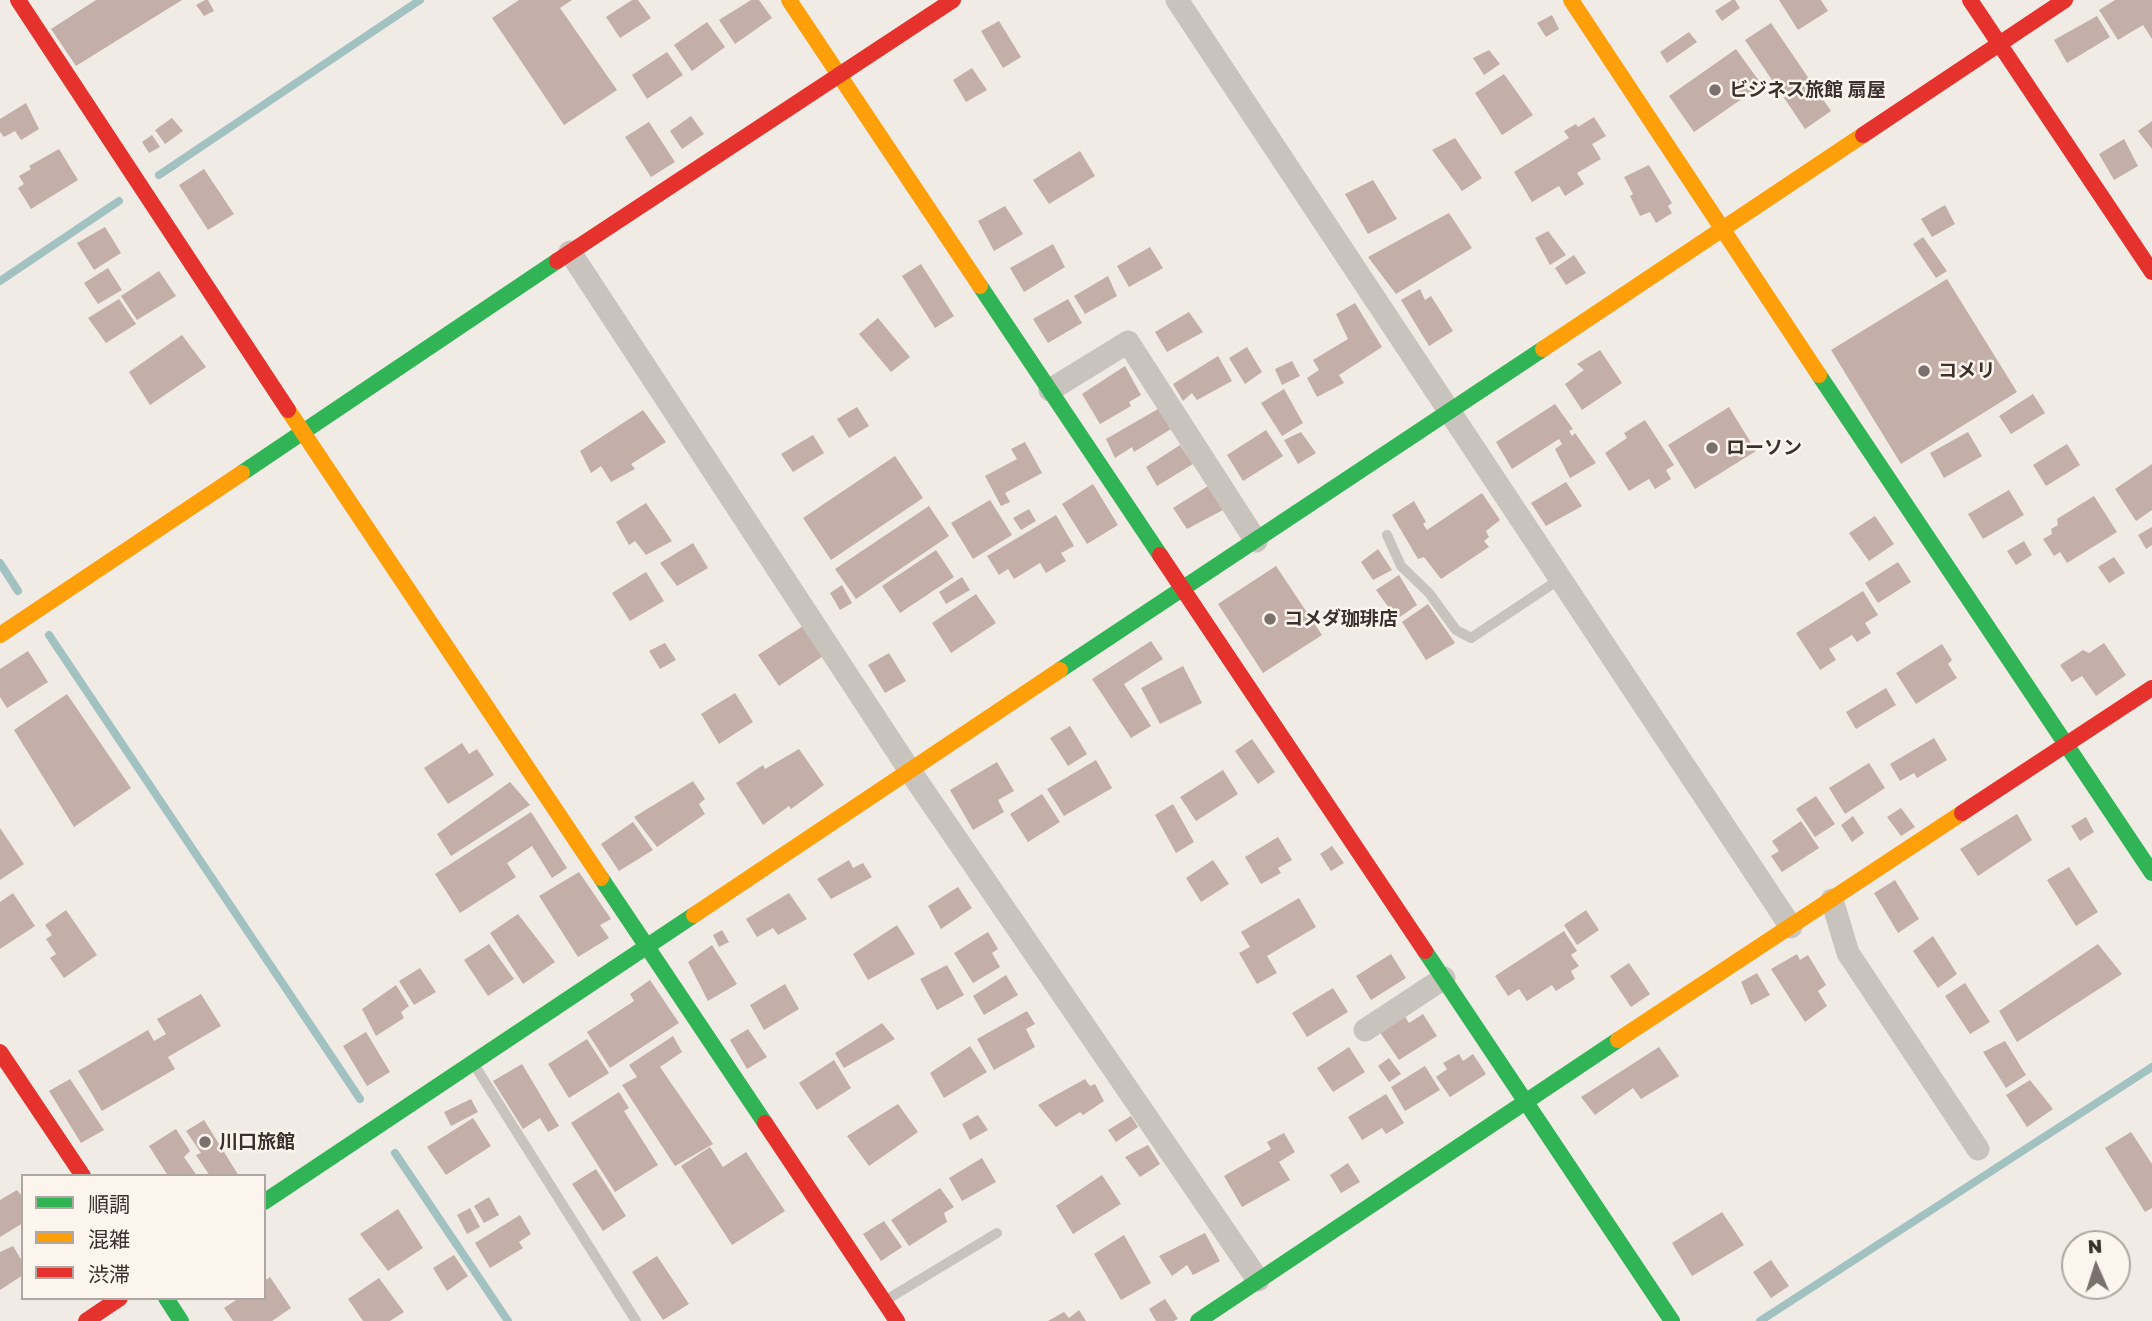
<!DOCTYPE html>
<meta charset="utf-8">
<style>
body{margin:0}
#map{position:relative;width:2152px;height:1321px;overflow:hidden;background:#f0ebe5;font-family:"Golos Text","Noto Sans JP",sans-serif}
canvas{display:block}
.legend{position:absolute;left:21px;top:1174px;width:245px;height:126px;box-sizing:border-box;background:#fbf5ee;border:2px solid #aea6a0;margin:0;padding:9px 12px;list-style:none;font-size:21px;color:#3b302b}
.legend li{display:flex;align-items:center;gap:14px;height:35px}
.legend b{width:35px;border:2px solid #aea6a0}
.north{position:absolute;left:2061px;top:1230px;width:70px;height:70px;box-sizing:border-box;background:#fbf5ee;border:2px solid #aea6a0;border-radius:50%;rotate:357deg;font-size:19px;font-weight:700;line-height:28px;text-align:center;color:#3b302b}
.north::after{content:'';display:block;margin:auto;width:24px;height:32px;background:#7a716c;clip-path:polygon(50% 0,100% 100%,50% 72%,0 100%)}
</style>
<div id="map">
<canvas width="2152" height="1321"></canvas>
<ul class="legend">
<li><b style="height:9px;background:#30b455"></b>順調</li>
<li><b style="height:9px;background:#ff9f0a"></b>混雑</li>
<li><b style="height:9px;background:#e5322d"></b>渋滞</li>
</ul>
<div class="north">N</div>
</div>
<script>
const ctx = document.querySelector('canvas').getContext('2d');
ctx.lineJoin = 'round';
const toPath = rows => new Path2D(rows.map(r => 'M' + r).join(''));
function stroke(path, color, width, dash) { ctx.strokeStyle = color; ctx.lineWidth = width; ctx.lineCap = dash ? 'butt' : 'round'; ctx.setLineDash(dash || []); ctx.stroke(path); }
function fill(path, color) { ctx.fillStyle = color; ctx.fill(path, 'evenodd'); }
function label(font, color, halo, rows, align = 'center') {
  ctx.font = font + ' "Golos Text","Noto Sans JP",sans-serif'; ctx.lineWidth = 5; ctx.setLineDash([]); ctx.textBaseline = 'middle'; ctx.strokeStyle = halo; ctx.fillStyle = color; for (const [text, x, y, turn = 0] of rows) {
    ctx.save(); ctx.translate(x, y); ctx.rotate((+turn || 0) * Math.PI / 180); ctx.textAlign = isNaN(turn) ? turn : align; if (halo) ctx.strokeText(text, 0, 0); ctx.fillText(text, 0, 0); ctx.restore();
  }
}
const stream = toPath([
 [176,164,159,175,420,0],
 [0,281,119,201],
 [0,563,18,591],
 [49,635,360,1099],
 [395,1153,508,1321],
 [1760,1321,2152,1067]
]);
const building = toPath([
 [96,0,182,0,76,66,51,29],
 [205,0,208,0,214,11,204,16,196,5],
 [519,0,572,0,560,8,617,90,564,125,492,18],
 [632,0,638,0,651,18,620,38,606,17],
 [751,0,759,0,772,18,735,44,719,20],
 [1732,0,1735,0,1740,8,1722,21,1715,11],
 [1779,0,1821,0,1828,11,1798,30],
 [2115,0,2152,0,2152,39,2143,25,2118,40,2099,10],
 [1552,15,1559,29,1546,37,1537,23],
 [2097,16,2110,37,2067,63,2054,40],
 [999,21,1021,57,1003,68,981,31],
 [707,22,725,47,692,71,674,45],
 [1771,23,1831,111,1805,129,1745,40],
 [1689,32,1697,42,1667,63,1660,52],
 [1736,49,1762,85,1694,132,1669,96],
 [1489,50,1500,64,1484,75,1473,58],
 [667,52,683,75,647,99,632,75],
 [972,68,987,90,966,102,953,80],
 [1504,74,1533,115,1502,135,1475,93],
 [26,103,39,129,21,140,15,131,4,137,0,132,0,119],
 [691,116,704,134,682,149,670,131],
 [1594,117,1606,136,1592,144,1601,159,1577,173,1584,184,1565,196,1559,186,1532,202,1514,172,1569,138,1564,131,1576,124,1578,127],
 [172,118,183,131,165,144,155,130],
 [2152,121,2152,149,2138,131],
 [649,122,675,162,651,177,625,137],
 [152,135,160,147,149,153,142,142],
 [1455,138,1482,178,1462,191,1432,150],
 [2124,139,2138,166,2114,180,2099,154],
 [59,149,78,180,31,209,18,188,24,184,19,176,31,169,29,166],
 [1080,151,1095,176,1049,204,1033,180],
 [1649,165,1672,203,1668,206,1672,213,1656,223,1650,212,1640,216,1630,196,1633,194,1624,177],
 [204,169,234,214,208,230,179,185],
 [1373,180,1397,219,1368,234,1345,194],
 [1945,205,1955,224,1932,237,1921,219],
 [1005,206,1023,234,994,251,978,221],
 [1449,213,1472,248,1396,294,1368,257],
 [105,227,121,253,94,270,77,243],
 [1548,231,1566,255,1550,265,1535,238],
 [1923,237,1947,271,1936,278,1913,244],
 [1053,244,1065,267,1024,292,1010,268],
 [1150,247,1163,268,1129,287,1117,266],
 [1574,255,1586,273,1566,285,1555,268],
 [921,264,954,316,935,328,902,276],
 [108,268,122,290,98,304,84,283],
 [159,271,176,296,137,320,121,296],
 [1108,276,1117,296,1085,314,1074,296],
 [1947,279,2017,392,1901,464,1831,350],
 [1420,289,1425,300,1431,296,1453,331,1429,346,1401,300],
 [119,299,136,324,106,343,88,318],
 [1068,299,1082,323,1048,343,1033,319],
 [1355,303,1382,347,1339,375,1344,383,1317,397,1307,378,1319,370,1313,360,1348,339,1336,314],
 [1189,312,1203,332,1167,352,1155,332],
 [878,318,910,357,891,372,859,334],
 [182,335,206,367,150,405,129,372],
 [1247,347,1262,372,1245,384,1229,358],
 [1600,350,1622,383,1582,410,1565,384,1584,370,1577,364],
 [1218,356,1232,381,1197,400,1192,393,1183,401,1173,384],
 [1292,361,1300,376,1282,385,1275,369],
 [1125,366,1141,395,1129,402,1131,406,1100,424,1082,394],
 [1284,389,1303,423,1282,436,1261,403],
 [2033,394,2045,413,2011,434,1999,416],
 [1555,404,1573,429,1569,431,1572,436,1575,433,1596,463,1570,478,1555,449,1562,444,1559,439,1512,469,1496,442],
 [857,407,869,426,849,438,837,419],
 [1729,407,1756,451,1695,489,1668,445],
 [1158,409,1171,429,1134,452,1132,447,1115,458,1106,439],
 [643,410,666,442,631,464,635,469,611,482,601,466,591,473,580,451],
 [1645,420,1674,465,1666,470,1671,479,1655,489,1649,479,1629,491,1605,453,1627,438,1624,433],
 [1266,430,1283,456,1243,481,1227,455],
 [1301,432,1316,453,1298,464,1284,440],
 [1968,432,1982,456,1944,478,1930,453],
 [813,435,824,453,793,472,781,454],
 [1025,442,1042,473,1005,493,1010,502,1001,506,985,476,1017,459,1011,449],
 [2067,444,2080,465,2046,486,2033,465],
 [1180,445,1193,464,1157,486,1146,467],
 [895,456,923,498,831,560,803,518],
 [2152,464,2152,510,2136,521,2115,489],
 [1566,482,1582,506,1546,526,1531,503],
 [1093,484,1118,525,1087,544,1062,504],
 [1208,486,1223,510,1187,529,1173,508],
 [2009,490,2024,515,1983,539,1968,514],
 [1482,493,1500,520,1486,531,1489,537,1484,541,1489,547,1441,579,1424,557,1418,559,1392,515,1414,501,1426,522,1423,524,1427,530],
 [2094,496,2117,532,2067,563,2060,552,2054,556,2043,539,2052,534,2051,529,2058,525,2057,519],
 [990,500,1012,535,973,559,951,523],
 [646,503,672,541,646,555,635,541,629,545,616,522],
 [929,506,949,536,856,599,835,569],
 [1029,509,1036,521,1021,530,1013,518],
 [1056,515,1074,546,1061,553,1066,561,1046,573,1040,563,1014,579,1008,569,999,575,987,556],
 [1875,516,1894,544,1869,561,1849,533],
 [2152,527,2152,545,2146,549,2138,535],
 [2024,541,2032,555,2016,565,2007,551],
 [693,543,708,568,677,586,660,563],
 [1378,549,1392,570,1373,580,1361,562],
 [936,550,954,577,900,613,882,586],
 [2114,557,2125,573,2109,583,2098,567],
 [1898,562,1911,582,1878,603,1865,583],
 [1276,566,1322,635,1263,673,1218,604],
 [646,572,664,601,630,621,612,593],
 [1399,575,1417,605,1397,619,1376,590],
 [962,577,970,590,946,604,939,592],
 [842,585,852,603,840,610,830,593],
 [1863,591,1878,615,1865,623,1871,633,1857,642,1852,635,1829,649,1836,660,1820,670,1796,633],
 [976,594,996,623,951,653,932,623],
 [1428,604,1455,643,1426,660,1402,622],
 [803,626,823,656,779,686,758,655],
 [1151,641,1163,659,1124,684,1151,726,1131,738,1092,679],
 [665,643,676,660,660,669,649,651],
 [2104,643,2126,675,2096,696,2082,676,2072,682,2060,665,2083,650,2089,653],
 [1942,644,1952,660,1948,664,1957,678,1916,704,1896,673],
 [28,651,48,682,7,708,0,697,0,669],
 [889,653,906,681,885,693,868,665],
 [1183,666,1202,703,1160,724,1141,688],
 [1886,688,1896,705,1856,729,1846,712],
 [735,693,753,722,719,744,701,714],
 [67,694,131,788,74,827,14,730],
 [1070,726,1087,754,1068,766,1050,738],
 [1934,738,1947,760,1917,778,1914,773,1900,781,1890,764],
 [1252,739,1275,772,1258,784,1235,751],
 [462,743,469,754,477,749,494,775,448,804,424,768],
 [799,749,824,785,791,809,789,806,763,825,736,783,763,765,765,769],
 [1096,760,1112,788,1064,816,1047,789],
 [997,762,1014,791,998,800,1004,812,973,830,950,790],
 [1869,763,1885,788,1845,814,1829,788],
 [1223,770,1238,794,1196,821,1180,797],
 [693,781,705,799,699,804,705,814,657,847,634,817],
 [510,782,530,805,451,856,437,834],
 [1042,794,1060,822,1028,842,1010,814],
 [1816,796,1835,824,1815,837,1796,809],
 [1173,804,1194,842,1176,853,1155,815],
 [1901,808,1915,827,1901,836,1887,817],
 [531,812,567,868,552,878,532,846,507,863,516,877,460,913,435,874],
 [2017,814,2032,840,1978,876,1960,849],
 [1853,816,1864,833,1852,842,1841,825],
 [2086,817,2094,832,2080,841,2071,826],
 [1801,821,1819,848,1782,872,1771,856,1779,851,1772,841],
 [633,822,653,850,619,871,601,844],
 [0,828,24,864,0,880],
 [1278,837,1292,860,1278,868,1281,873,1261,884,1245,857],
 [1332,846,1344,863,1331,871,1320,854],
 [849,860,853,868,863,863,872,877,831,899,817,879],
 [1213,860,1229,884,1201,902,1186,878],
 [2069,867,2098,912,2076,926,2047,880],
 [579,872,611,919,600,925,609,938,578,957,539,896],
 [1895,880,1919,919,1898,933,1874,893],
 [958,887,972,908,941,929,928,906],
 [13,893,35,926,0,949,0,902],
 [789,893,807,919,778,935,773,928,757,937,746,919],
 [1299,898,1316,927,1267,956,1277,973,1257,984,1239,953,1250,947,1241,932],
 [66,910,97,955,64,978,50,958,56,954,46,939,52,935,45,925],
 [1586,910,1599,930,1577,945,1564,925],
 [518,914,555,962,523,984,490,933],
 [897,925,915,954,868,980,853,954],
 [722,930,729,942,719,947,713,935],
 [1564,931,1577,951,1571,955,1579,966,1571,971,1575,979,1556,991,1552,985,1527,1001,1519,989,1508,996,1495,976],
 [988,932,998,949,992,953,1000,967,973,983,954,953],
 [1933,936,1957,974,1938,988,1913,951],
 [489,944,514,979,488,996,464,960],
 [2098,944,2122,974,2017,1042,1999,1011],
 [712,945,737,984,708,1001,688,962],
 [1391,954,1406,978,1371,1000,1356,976],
 [1797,954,1800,960,1808,955,1826,985,1818,991,1827,1006,1805,1022,1771,969],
 [1629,963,1650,994,1631,1007,1610,976],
 [947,965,964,995,937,1010,920,979],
 [420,968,436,992,414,1005,399,981],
 [1757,973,1770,995,1751,1005,1741,982],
 [1006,975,1018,995,984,1015,973,996],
 [650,980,679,1023,610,1068,587,1032,634,1001,630,994],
 [1965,983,1990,1022,1970,1034,1945,996],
 [785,984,799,1009,764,1030,750,1005],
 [396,985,409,1006,401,1012,404,1018,376,1036,362,1009],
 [1333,988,1348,1012,1307,1037,1292,1013],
 [201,994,221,1026,168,1057,175,1069,102,1111,78,1071,148,1030,154,1041,166,1034,157,1019],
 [1027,1011,1035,1024,1026,1029,1035,1047,994,1070,977,1039],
 [1423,1014,1437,1036,1399,1060,1379,1031,1404,1015,1409,1023],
 [882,1023,895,1039,844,1068,835,1053],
 [748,1029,767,1057,747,1069,730,1040],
 [366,1032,390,1072,367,1086,343,1046],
 [673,1036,682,1052,660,1067,713,1144,675,1166,622,1085,637,1077,629,1065],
 [587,1039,609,1073,569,1098,548,1064],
 [2005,1041,2026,1075,2006,1088,1983,1052],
 [970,1046,987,1072,944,1098,930,1073],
 [1349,1047,1365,1072,1333,1092,1317,1068],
 [1659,1047,1679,1076,1641,1099,1633,1088,1595,1115,1581,1097],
 [1459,1054,1463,1061,1473,1054,1486,1074,1450,1097,1436,1077,1447,1069,1443,1063],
 [1389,1058,1401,1074,1389,1082,1378,1066],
 [834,1060,851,1088,817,1110,799,1083],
 [522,1064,559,1126,548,1132,540,1118,523,1129,493,1081],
 [1425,1066,1440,1090,1405,1111,1391,1087],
 [70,1079,104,1130,81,1143,49,1091],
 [1085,1079,1090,1086,1095,1084,1104,1101,1083,1115,1080,1112,1056,1127,1038,1105],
 [2030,1080,2053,1109,2027,1127,2006,1095],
 [619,1092,629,1108,624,1111,658,1165,615,1192,571,1123],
 [1386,1094,1404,1123,1386,1134,1382,1128,1362,1140,1348,1117],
 [471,1099,478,1112,451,1126,444,1112],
 [898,1104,918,1132,869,1166,847,1136],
 [978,1115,988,1130,970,1140,962,1124],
 [1131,1116,1138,1127,1116,1142,1108,1130],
 [473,1118,491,1146,446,1175,427,1147],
 [204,1120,239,1176,210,1176,196,1155,201,1153,186,1131],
 [176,1129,190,1151,184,1157,197,1176,168,1176,149,1146],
 [2131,1132,2152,1164,2152,1208,2145,1212,2105,1148],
 [1284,1133,1295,1152,1279,1162,1290,1180,1242,1207,1224,1176,1271,1149,1267,1142],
 [1148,1145,1160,1164,1140,1177,1125,1157],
 [710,1147,723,1167,746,1152,785,1211,732,1245,681,1166],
 [982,1158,996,1182,962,1201,949,1178],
 [1348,1163,1360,1182,1341,1193,1330,1175],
 [596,1169,626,1216,603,1231,572,1184],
 [1102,1175,1121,1204,1073,1234,1056,1206],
 [940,1188,954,1207,944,1213,947,1222,909,1246,891,1220],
 [17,1190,21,1195,23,1194,23,1223,0,1237,0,1200],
 [489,1197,499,1215,484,1223,474,1206],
 [470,1208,480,1227,467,1234,457,1215],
 [398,1209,423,1248,388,1271,360,1234],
 [1722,1212,1744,1245,1692,1276,1672,1243],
 [520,1215,531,1234,519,1242,523,1248,490,1268,475,1243],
 [884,1221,902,1247,881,1261,863,1234],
 [1205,1233,1220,1261,1193,1275,1187,1265,1172,1276,1159,1256],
 [1124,1235,1151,1283,1121,1300,1094,1254],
 [13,1246,23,1263,23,1275,0,1290,0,1252],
 [454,1255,468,1276,447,1291,433,1268],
 [657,1256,689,1304,663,1320,632,1272],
 [1771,1260,1789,1286,1771,1298,1753,1272],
 [270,1277,291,1308,272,1321,233,1321,224,1308,239,1298,264,1298,264,1281],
 [379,1278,404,1312,390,1321,363,1321,348,1299],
 [1165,1299,1178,1319,1174,1321,1156,1321,1149,1309],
 [1079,1310,1086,1321,1048,1321,1064,1312,1069,1318]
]);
const lane = toPath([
 [1387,535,1401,566,1429,593,1456,630,1471,638,1560,579],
 [475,1066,636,1321],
 [886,1300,997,1233]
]);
const street = toPath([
 [1177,0,1791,927],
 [570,252,910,771,1258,1280],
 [1050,390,1128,342,1256,541],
 [1832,900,1848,953,1978,1149],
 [1365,1030,1444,978]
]);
const fast = toPath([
 [980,286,1160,555],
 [1819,375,2152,873],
 [242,473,557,261],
 [1060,670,1543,349],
 [601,878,765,1123],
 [1425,951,1672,1321],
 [264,1202,694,915],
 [166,1298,181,1321],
 [1198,1321,1618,1040]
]);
const slow = toPath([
 [789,0,980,286],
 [1571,0,1819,375],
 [1543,349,1863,135],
 [288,410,601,878],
 [0,635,242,473],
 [694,915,1060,670],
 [1618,1040,1962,813]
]);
const jam = toPath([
 [18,0,288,410],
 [1970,0,2152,272],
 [1863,135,2065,0],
 [557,261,953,0],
 [1160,555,1425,951],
 [1962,813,2152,688],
 [0,1052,83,1176],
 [765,1123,897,1321],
 [86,1321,120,1298]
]);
const markers = [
 [1715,90,7,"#7a716c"],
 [1924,371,7,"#7a716c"],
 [1712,448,7,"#7a716c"],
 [1270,619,7,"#7a716c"],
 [205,1142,7,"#7a716c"]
];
const poiNames = [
 ["ビジネス旅館 扇屋",1729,90],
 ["コメリ",1938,371],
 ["ローソン",1726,448],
 ["コメダ珈琲店",1284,619],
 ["川口旅館",219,1142]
];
stroke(stream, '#a1c2c1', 8);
fill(building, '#c3afa7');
stroke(lane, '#c9c3be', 10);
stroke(street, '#c9c3be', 23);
stroke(fast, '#30b455', 16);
stroke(slow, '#ff9f0a', 16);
stroke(jam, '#e5322d', 16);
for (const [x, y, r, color] of markers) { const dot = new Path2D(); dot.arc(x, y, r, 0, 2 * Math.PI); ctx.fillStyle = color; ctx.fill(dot); stroke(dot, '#fbf5ee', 2.5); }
label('bold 19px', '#3b302b', '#fbf5ee', poiNames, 'left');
</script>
